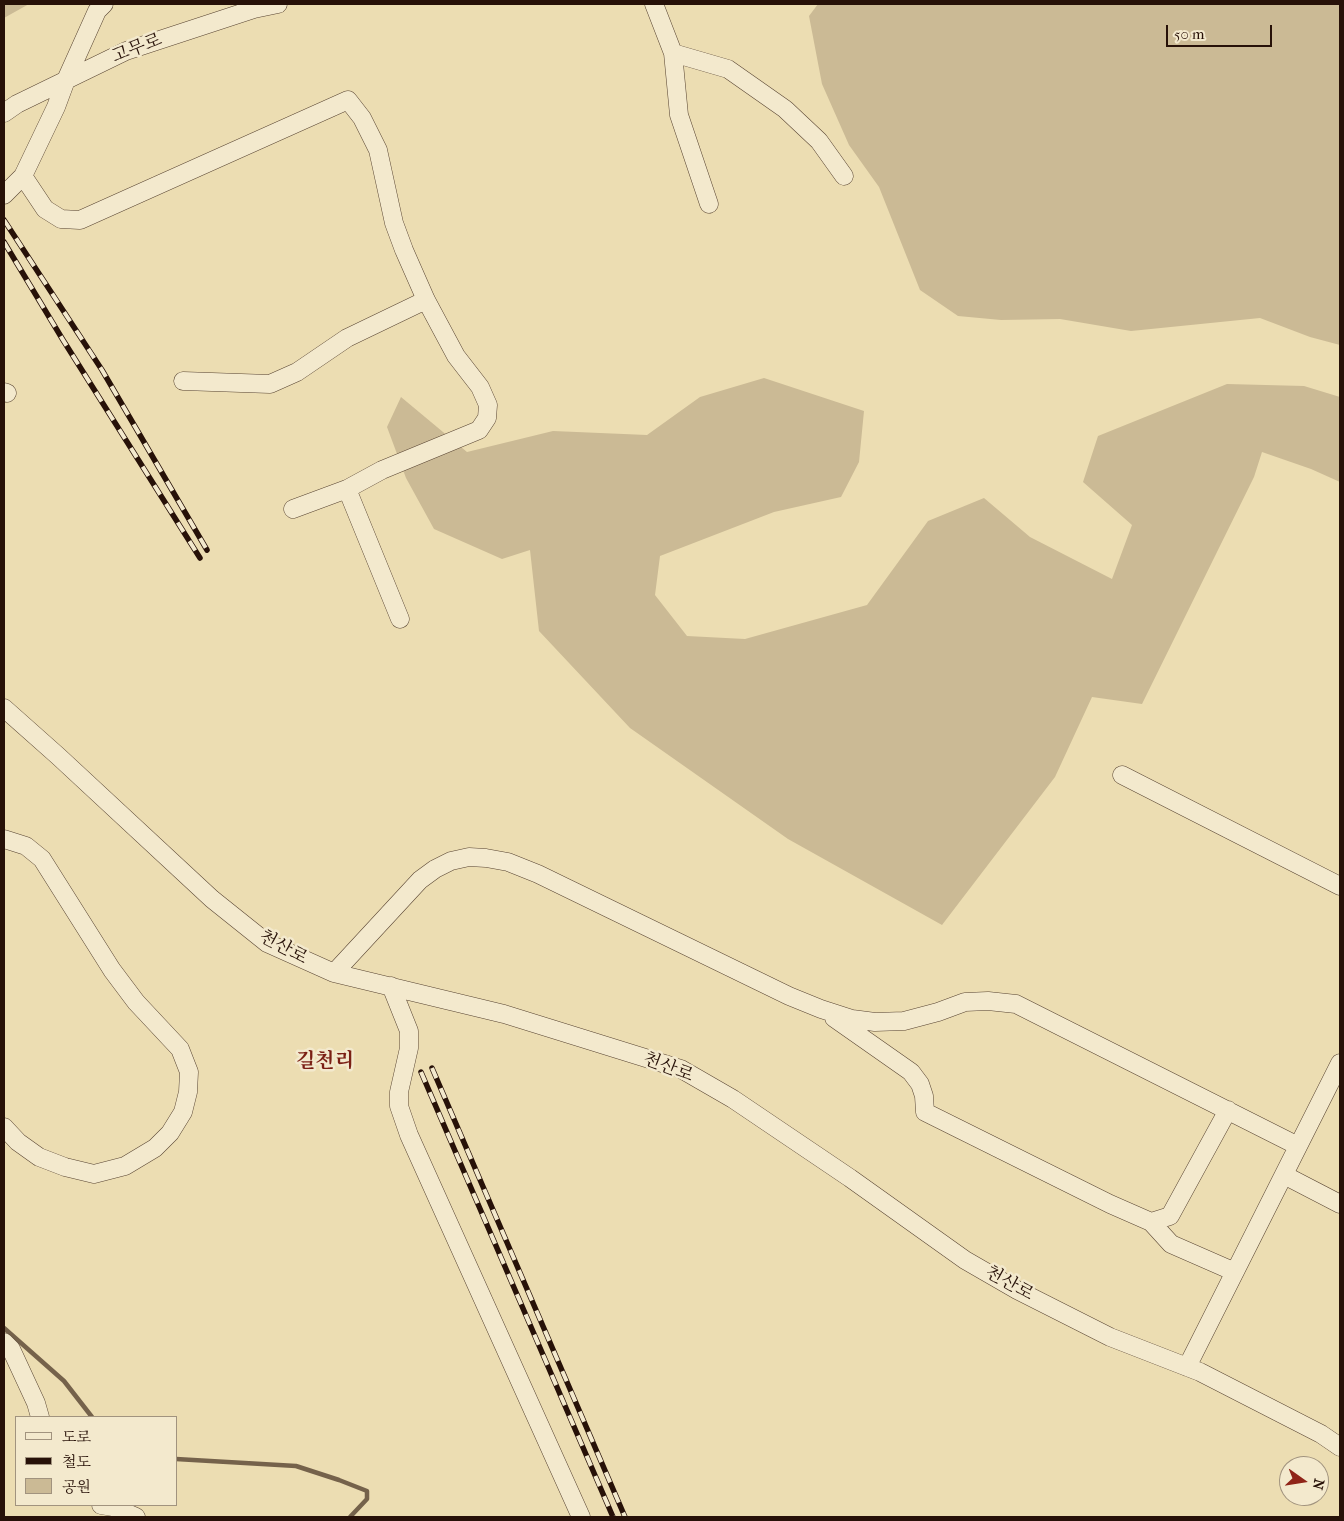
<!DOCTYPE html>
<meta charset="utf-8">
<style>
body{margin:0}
#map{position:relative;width:1344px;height:1521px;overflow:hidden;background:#ecddb2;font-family:"IM FELL French Canon","Noto Serif KR",serif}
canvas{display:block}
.frame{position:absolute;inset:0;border:5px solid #271108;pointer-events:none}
.legend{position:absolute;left:15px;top:1416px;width:162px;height:90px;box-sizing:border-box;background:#f3e9cd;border:1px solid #a1937e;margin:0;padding:6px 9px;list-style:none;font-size:15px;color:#271108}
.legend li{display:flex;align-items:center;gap:10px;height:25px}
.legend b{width:25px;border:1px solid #a1937e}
.north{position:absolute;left:1279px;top:1456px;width:50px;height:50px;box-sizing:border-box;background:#f3e9cd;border:1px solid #a1937e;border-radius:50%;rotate:103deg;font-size:14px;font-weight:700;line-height:20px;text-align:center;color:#271108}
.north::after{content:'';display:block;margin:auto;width:18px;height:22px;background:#8f2418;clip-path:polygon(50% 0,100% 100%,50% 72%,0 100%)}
.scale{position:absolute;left:1166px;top:25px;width:106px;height:22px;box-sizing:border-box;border:2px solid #271108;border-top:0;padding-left:6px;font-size:15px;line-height:18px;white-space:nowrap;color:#271108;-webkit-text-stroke:4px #f3e9cd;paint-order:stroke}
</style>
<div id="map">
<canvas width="1344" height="1521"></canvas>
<div class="frame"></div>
<ul class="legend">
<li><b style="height:6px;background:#f3e9cd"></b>도로</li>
<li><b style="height:6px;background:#271108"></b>철도</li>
<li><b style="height:14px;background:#cbba95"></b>공원</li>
</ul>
<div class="north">N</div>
<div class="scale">50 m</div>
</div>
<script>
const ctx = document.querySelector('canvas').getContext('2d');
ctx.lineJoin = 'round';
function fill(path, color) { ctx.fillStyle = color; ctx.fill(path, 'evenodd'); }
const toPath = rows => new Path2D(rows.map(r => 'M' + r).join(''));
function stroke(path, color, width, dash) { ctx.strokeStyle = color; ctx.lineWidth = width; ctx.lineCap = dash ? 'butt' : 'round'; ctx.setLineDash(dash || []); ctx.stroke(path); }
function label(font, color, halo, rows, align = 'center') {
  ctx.font = font + ' "IM FELL French Canon","Noto Serif KR",serif'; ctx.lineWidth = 5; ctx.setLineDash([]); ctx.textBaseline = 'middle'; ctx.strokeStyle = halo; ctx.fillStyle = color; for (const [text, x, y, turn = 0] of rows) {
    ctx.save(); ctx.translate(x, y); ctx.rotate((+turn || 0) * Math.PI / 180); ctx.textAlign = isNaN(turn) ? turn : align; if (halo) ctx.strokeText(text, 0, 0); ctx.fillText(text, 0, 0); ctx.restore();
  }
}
const green = toPath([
 [4,4,29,4,4,18],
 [818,4,1340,4,1340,345,1310,337,1260,318,1131,331,1060,319,1001,320,958,316,920,290,879,187,849,145,822,84,809,16],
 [764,378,864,411,859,462,841,497,774,512,660,556,655,595,687,636,745,639,867,605,928,521,984,498,1030,537,1112,579,1132,525,1083,482,1098,436,1227,384,1304,386,1340,397,1340,482,1311,469,1262,452,1254,477,1142,704,1092,697,1055,777,942,925,788,839,630,728,539,631,530,550,502,559,434,529,406,478,387,427,401,397,467,452,553,431,647,435,700,397]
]);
const stream = toPath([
 [4,1328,64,1381,92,1417],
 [176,1459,296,1466,339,1480,367,1491,367,1499,350,1517]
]);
const minor = toPath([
 [104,4,97,11,66,80,56,107,23,176,45,209,61,219,80,220,348,100,362,118,378,150,394,223,404,250,426,300,456,356,480,387,488,405,487,418,479,430,382,470,347,489,293,509],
 [654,4,673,53,679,115,709,204],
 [673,53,728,69,785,109,819,141,844,176],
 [4,113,17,104,126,51,254,9,278,4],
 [4,195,23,176],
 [183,381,270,384,297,372,347,338,426,300],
 [4,392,7,393],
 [347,489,400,619],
 [4,708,58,756,212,899,267,943,334,973,504,1014,681,1069,733,1099,850,1178,965,1260,1017,1290,1110,1337,1200,1372,1321,1434,1340,1447],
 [1122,775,1340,886],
 [4,839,26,846,42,859,112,970,136,1002,180,1049,189,1072,188,1092,183,1112,170,1133,155,1148,125,1166,94,1174,65,1167,39,1157,18,1142,4,1127],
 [334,973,420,880,435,869,451,861,469,857,486,858,508,862,538,874,789,996,821,1009,852,1019,875,1022,904,1021,938,1012,965,1002,988,1001,1016,1004,1298,1146],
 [391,986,409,1031,409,1048,399,1092,399,1106,409,1135,581,1517],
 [834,1018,911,1072,920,1084,924,1096,925,1112,1110,1204,1151,1222,1171,1244,1235,1272],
 [1284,1175,1340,1204],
 [1151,1222,1170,1216,1228,1110],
 [4,1342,11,1349,36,1403,40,1417],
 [1187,1367,1340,1063],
 [101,1505,113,1507,136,1517]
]);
const rail = toPath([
 [4,220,102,370,207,550],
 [4,242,63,340,200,558],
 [432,1068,625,1517],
 [421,1072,613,1517]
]);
const streetNames = [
 ["고무로",137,49,-21],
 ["천산로",283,948,28],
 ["천산로",668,1068,21],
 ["천산로",1009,1284,29]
];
const quarterNames = [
 ["길천리",325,1062]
];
fill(green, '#cbba95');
stroke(stream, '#75624b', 4.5);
stroke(minor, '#584432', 19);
stroke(minor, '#f3e9cd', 18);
stroke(rail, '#271108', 5.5);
stroke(rail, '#f3e9cd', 4, [11]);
label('18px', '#271108', '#f3e9cd', streetNames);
label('bold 20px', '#7a1f14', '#f3e9cd', quarterNames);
</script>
